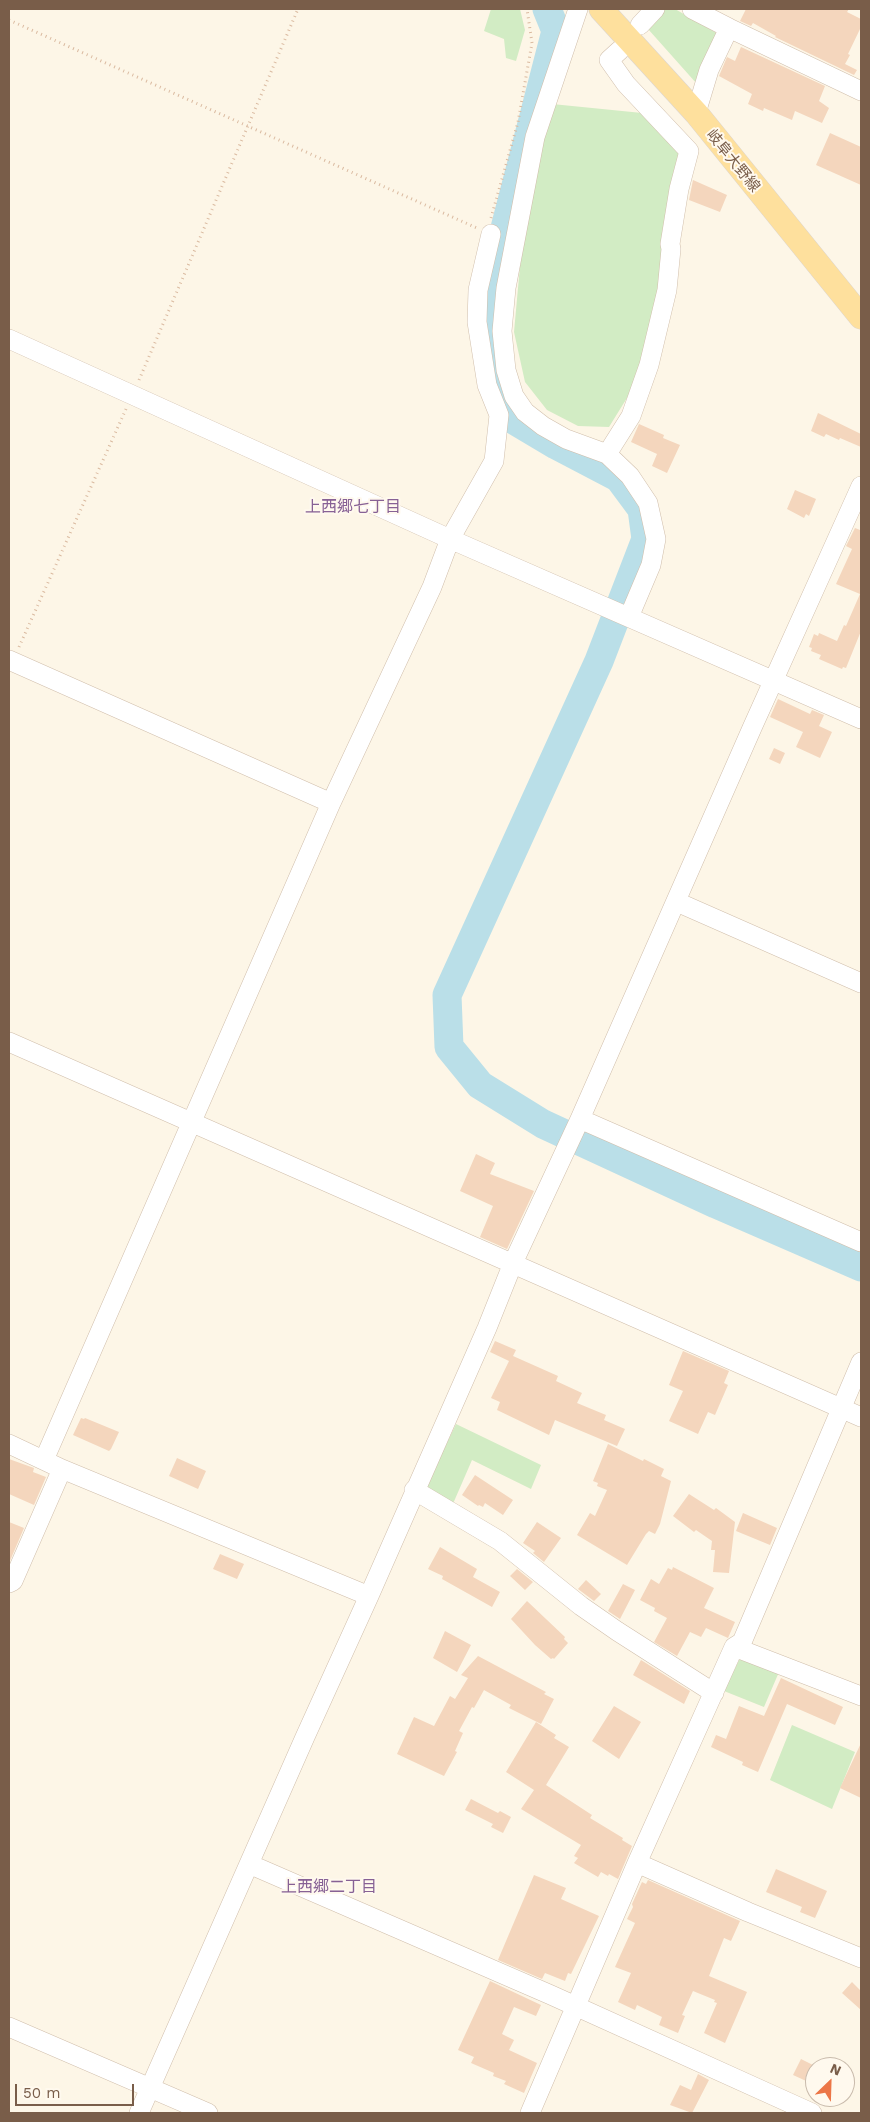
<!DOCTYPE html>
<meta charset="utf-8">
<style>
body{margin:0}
#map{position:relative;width:870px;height:2122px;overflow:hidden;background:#fdf6e7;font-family:"Work Sans",sans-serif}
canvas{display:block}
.frame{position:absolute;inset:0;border:10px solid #795d49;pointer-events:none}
.north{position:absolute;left:805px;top:2057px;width:50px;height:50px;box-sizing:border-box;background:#fff9ee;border:1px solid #c9bbac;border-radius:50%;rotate:24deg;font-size:14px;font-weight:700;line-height:20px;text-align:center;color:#795d49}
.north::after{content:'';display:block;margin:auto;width:18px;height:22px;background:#ec7647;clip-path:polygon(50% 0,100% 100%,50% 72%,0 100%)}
.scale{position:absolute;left:15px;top:2084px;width:119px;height:22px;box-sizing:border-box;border:2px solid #795d49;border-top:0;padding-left:6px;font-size:15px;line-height:18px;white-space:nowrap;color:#795d49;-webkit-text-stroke:4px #fff9ee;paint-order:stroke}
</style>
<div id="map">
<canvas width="870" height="2122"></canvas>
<div class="frame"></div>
<div class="north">N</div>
<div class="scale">50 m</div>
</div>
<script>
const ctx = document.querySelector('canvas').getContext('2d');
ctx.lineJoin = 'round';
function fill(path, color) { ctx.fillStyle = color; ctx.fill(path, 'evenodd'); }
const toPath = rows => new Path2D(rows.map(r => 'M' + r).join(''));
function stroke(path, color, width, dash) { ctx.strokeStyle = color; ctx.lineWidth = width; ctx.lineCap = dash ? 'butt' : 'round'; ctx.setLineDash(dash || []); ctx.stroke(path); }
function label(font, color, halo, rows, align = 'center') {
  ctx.font = font + ' "Work Sans","Noto Sans JP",sans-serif'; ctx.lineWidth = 4; ctx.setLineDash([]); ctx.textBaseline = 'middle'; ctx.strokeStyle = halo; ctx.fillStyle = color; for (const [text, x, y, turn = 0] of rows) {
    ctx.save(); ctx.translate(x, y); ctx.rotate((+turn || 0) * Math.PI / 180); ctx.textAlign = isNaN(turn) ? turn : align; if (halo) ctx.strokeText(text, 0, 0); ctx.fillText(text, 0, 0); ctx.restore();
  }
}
const green = toPath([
 [491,9,520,9,525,30,516,61,506,58,504,39,484,31],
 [664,9,675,9,720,35,697,84,648,29],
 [552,104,662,115,683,143,663,291,635,385,609,427,578,426,547,410,525,382,514,332,525,211],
 [456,1424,541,1465,531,1489,472,1460,452,1506,424,1491],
 [741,1656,779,1672,764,1707,724,1691],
 [792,1725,855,1752,832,1809,770,1780]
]);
const river = toPath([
 [547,9,556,31,503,236,492,305,492,366,514,420,556,445,619,478,642,509,646,539,599,661,447,995,449,1047,480,1085,543,1124,716,1204,861,1267]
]);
const building = toPath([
 [746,9,849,9,847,12,861,19,861,27,848,54,850,55,845,64,857,70,854,75,775,37,776,36,753,23,751,26,740,21],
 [741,47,825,86,819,101,829,108,822,123,795,111,792,120,764,108,763,111,748,104,752,94,719,76,727,57,735,61],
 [830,133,861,147,861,185,816,165],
 [693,180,727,195,720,212,689,200],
 [818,413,861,434,861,447,840,438,839,440,826,434,824,437,811,431],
 [639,424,664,435,663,438,680,445,667,473,652,466,657,454,631,442],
 [795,490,816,499,809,516,806,514,804,518,787,509],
 [855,528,860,530,861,528,861,631,846,668,843,667,842,669,819,659,821,655,811,651,812,648,809,647,814,634,818,636,819,633,837,641,844,625,846,626,860,594,836,584,852,549,846,546],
 [778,699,810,714,812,710,824,715,819,726,832,732,820,758,796,747,803,732,770,717],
 [774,748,785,753,780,764,769,759],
 [476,1154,495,1163,490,1174,534,1191,507,1249,480,1237,493,1206,460,1191],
 [495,1341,516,1350,513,1356,558,1376,556,1381,582,1393,577,1403,606,1415,604,1420,625,1429,617,1446,555,1420,549,1435,497,1410,500,1402,491,1398,509,1361,490,1352],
 [683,1351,729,1371,724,1383,728,1385,715,1415,708,1412,698,1434,669,1421,683,1391,669,1385],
 [81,1418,84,1419,85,1418,119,1432,111,1449,109,1451,73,1435],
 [608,1444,643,1461,644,1459,664,1469,661,1476,671,1481,660,1524,655,1534,649,1531,646,1534,627,1565,577,1535,590,1513,595,1516,607,1490,597,1486,598,1483,593,1481],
 [177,1458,206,1471,198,1489,169,1476],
 [9,1459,34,1468,33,1472,46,1477,34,1505,9,1494],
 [475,1475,513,1500,503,1515,485,1503,483,1507,479,1505,478,1506,462,1495],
 [689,1494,714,1510,716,1508,735,1522,729,1573,713,1572,715,1550,711,1550,712,1541,696,1530,694,1532,673,1516],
 [743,1513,777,1528,770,1545,736,1531],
 [9,1522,24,1528,9,1563],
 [537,1522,561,1538,544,1562,533,1553,535,1551,523,1543],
 [440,1547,477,1569,473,1577,500,1592,492,1607,442,1579,443,1576,428,1569],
 [220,1554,244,1564,237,1579,213,1569],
 [673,1567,714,1588,704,1608,735,1622,728,1638,706,1628,701,1637,690,1632,677,1656,654,1642,667,1618,654,1611,655,1608,640,1600,651,1579,659,1584,668,1568,672,1570],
 [517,1569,533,1582,525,1590,510,1576],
 [586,1580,601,1594,594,1601,578,1589],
 [623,1584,635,1590,620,1619,608,1611],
 [527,1601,565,1637,564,1639,568,1643,554,1659,553,1658,551,1659,535,1645,511,1619],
 [445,1631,471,1645,457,1672,433,1658],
 [478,1656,546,1692,544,1694,554,1699,541,1724,509,1708,511,1705,484,1690,474,1708,472,1707,459,1731,463,1733,455,1751,457,1752,444,1776,397,1754,414,1717,434,1726,450,1696,455,1699,468,1678,461,1675],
 [641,1660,690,1691,684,1704,633,1675],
 [781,1678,843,1707,835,1725,787,1704,758,1772,742,1765,743,1762,711,1747,716,1735,726,1739,739,1706,764,1716],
 [614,1706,641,1722,619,1759,592,1741],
 [536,1722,556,1735,554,1738,569,1747,546,1785,592,1815,590,1818,623,1838,622,1840,632,1846,618,1879,609,1874,608,1876,601,1872,598,1877,574,1863,578,1858,574,1856,581,1845,521,1809,534,1790,506,1772],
 [861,1743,861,1798,840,1788],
 [471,1799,498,1813,500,1811,511,1817,503,1833,491,1827,493,1824,465,1810],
 [776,1869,827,1891,815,1918,800,1912,802,1907,766,1892],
 [534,1875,566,1888,561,1899,599,1916,571,1974,568,1973,565,1981,545,1973,542,1979,498,1960],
 [648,1880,740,1921,731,1941,724,1938,709,1976,747,1992,725,2043,704,2033,717,2003,714,2002,715,2000,693,1991,682,2015,685,2016,678,2033,659,2025,662,2017,637,2005,635,2010,618,2002,631,1973,615,1967,635,1923,627,1919,633,1907,632,1904,642,1882,646,1884],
 [490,1981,541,2005,536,2016,514,2007,502,2034,514,2040,509,2050,537,2063,524,2093,504,2084,506,2081,493,2076,494,2073,471,2063,474,2057,458,2050],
 [852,1982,861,1991,861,2010,842,1993],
 [801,2059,815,2066,815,2085,793,2075],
 [698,2074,709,2080,692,2113,670,2105,680,2085,691,2090]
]);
const path = toPath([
 [9,20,477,228],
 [491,218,518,122,532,43,527,9],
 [139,380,298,9],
 [19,647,126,409]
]);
const minor = toPath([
 [578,9,535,137,506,288,502,331,506,370,514,396,525,412,543,426,566,439,607,454,631,416,649,365,667,290,671,249,670,244,679,189,689,151,626,84,609,60,620,50],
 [692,9,729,28,861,91],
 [640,25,655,9],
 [696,113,709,70,729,28],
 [9,339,450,539,861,719],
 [607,454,630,476,648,503,656,539,651,565,629,617],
 [9,660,331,803],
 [677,902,861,983],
 [9,1042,861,1417],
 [580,1119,861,1242],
 [9,1444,62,1469,369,1596],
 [44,1460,331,803,432,587,450,539,494,461,499,415,487,385,477,322,478,290,491,234],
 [414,1490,500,1541,581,1606,617,1631,714,1693],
 [9,1583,13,1581,62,1469],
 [734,1647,861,1696],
 [637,1863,748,1912,861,1958],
 [249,1864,551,1995,812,2113],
 [9,2027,208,2113],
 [139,2113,305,1737,369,1596,487,1328,513,1263,580,1119,752,728,861,486],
 [530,2113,637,1863,734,1647,742,1642,861,1362]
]);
const major = toPath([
 [601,9,696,113,861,317]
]);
const streetNames = [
 ["岐阜大野線",733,161,51]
];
const neighbourhoodNames = [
 ["上西郷七丁目",353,507],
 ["上西郷二丁目",329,1887]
];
fill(green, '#d2ecc4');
stroke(river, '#badfe8', 29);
fill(building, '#f4d6bd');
stroke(minor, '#d0beab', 20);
stroke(major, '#dcd5d0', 25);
stroke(path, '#dabaa0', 3, [1, 4]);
stroke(minor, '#fff', 19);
stroke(major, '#fee09d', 24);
label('15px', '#795d49', '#fff9ee', streetNames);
label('16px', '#876195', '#fff9ee', neighbourhoodNames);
</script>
